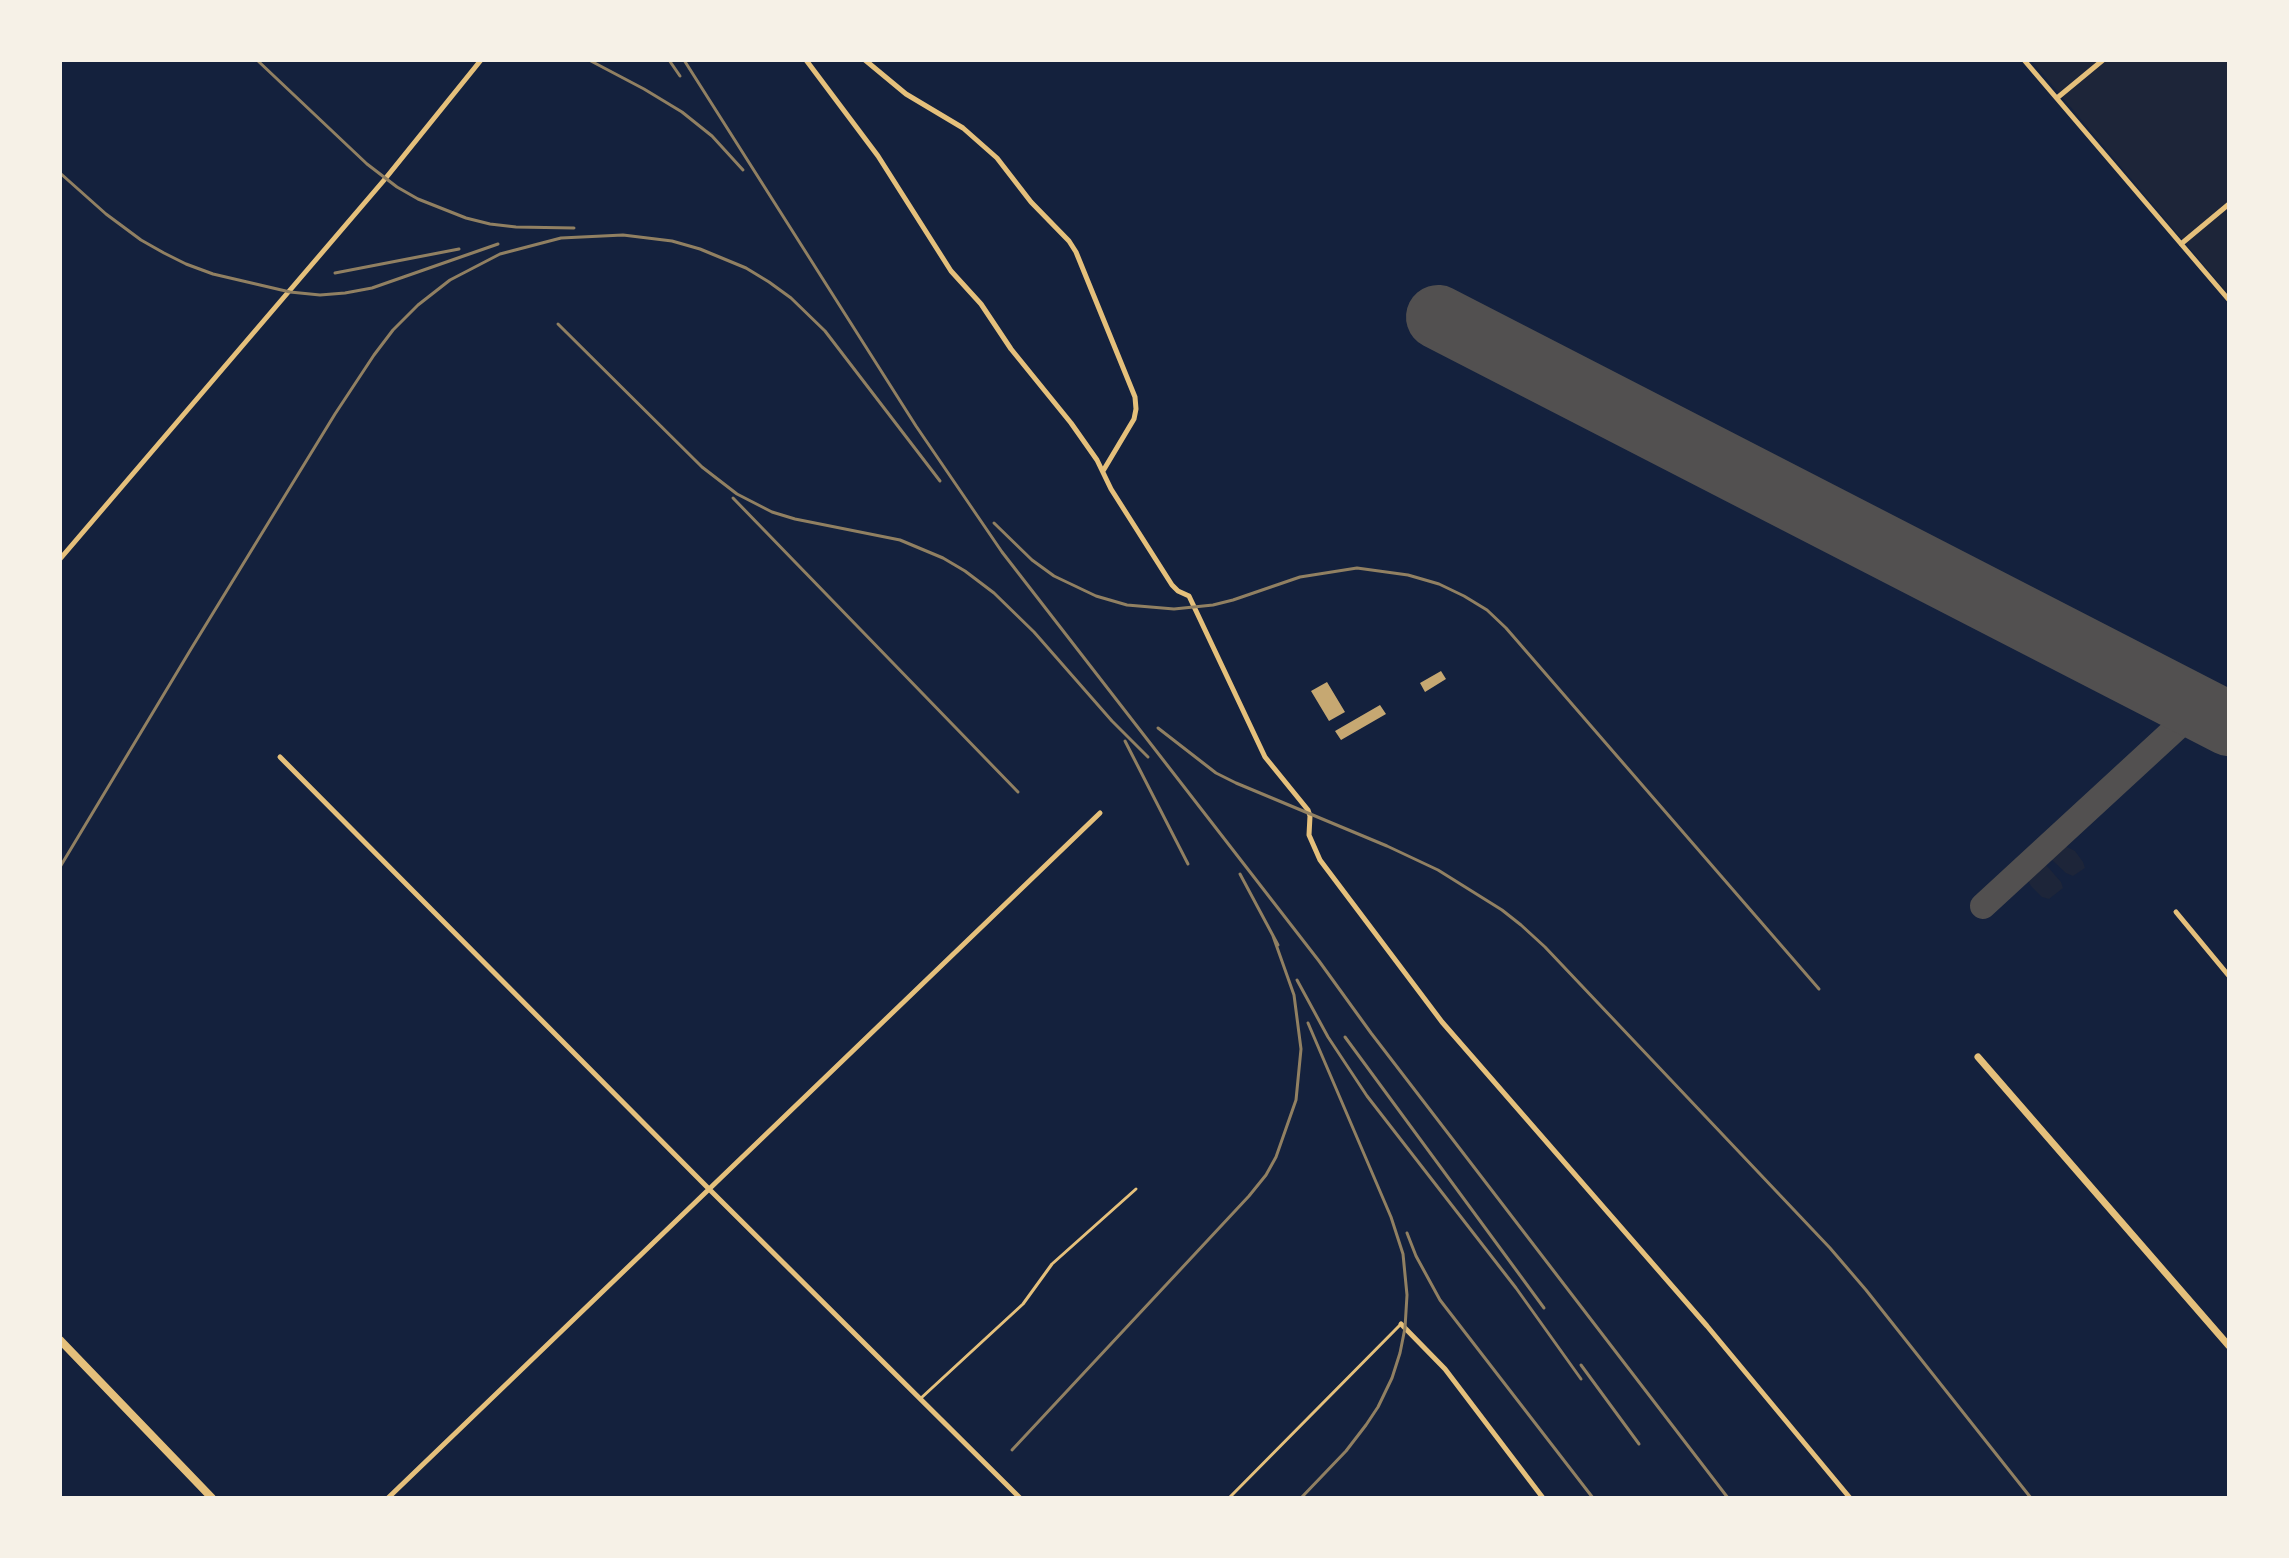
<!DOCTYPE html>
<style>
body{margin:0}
#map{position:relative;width:2289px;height:1558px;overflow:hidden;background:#14213d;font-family:Raleway,sans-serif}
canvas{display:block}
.frame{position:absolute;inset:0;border:62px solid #f6f1e7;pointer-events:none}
</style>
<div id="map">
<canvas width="2289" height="1558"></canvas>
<div class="frame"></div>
</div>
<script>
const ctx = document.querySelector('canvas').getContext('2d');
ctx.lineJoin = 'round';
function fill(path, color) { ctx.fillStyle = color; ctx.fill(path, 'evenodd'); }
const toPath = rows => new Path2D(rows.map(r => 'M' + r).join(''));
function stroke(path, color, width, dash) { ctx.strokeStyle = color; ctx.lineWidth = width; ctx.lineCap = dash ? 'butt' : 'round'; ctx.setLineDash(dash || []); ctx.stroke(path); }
const green = toPath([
 [2031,60,2229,60,2229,295],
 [2061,844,2075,851,2083,862,2085,868,2073,876,2066,873,2052,860,2050,855,2055,847],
 [2039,863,2046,865,2061,882,2063,888,2049,899,2042,897,2031,886,2026,877,2030,869]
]);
const taxiway = toPath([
 [1983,906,2198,708]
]);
const runway = toPath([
 [1438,317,2229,724]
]);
const building = toPath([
 [1441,671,1446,679,1425,692,1420,683],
 [1327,682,1345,712,1329,721,1311,691],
 [1380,705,1386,714,1341,740,1335,731]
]);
const service = toPath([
 [920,1399,1023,1304,1052,1264,1136,1189],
 [1229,1498,1401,1324]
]);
const minor = toPath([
 [806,60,878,156,951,271,981,304,1011,349,1071,423,1097,460,1111,489,1172,585,1178,591,1189,596,1265,757,1308,810,1310,816,1309,835,1320,860,1442,1022,1707,1326,1850,1498],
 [865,60,906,94,963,128,997,158,1031,202,1069,241,1076,252,1135,397,1136,409,1134,419,1103,471],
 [2024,60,2229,300],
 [2057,98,2103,60],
 [2181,244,2229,204],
 [60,559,385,179,481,60],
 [280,757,709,1189,1020,1498],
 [2176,912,2229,976],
 [1401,1324,1445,1369,1543,1498],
 [388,1498,1100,813]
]);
const tertiary = toPath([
 [1978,1057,2229,1346]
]);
const primary = toPath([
 [60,1340,212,1498]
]);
const rail = toPath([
 [257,60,367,164,397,187,418,199,466,218,490,224,516,227,574,228],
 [589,60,644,89,682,112,712,136,743,170],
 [669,60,680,76],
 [684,60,916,426,1002,552,1319,961,1371,1033,1728,1498],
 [60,173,106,214,141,240,164,253,186,264,213,274,290,292,320,295,345,293,372,288,498,244],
 [335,273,459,249],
 [558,324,702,467,737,494,772,512,795,519,900,540,943,558,965,571,994,593,1034,632,1112,721,1148,757],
 [733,498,1018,792],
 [994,523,1032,560,1054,576,1096,596,1127,605,1174,609,1213,605,1233,600,1300,577,1357,568,1408,575,1439,584,1464,596,1487,610,1506,628,1819,989],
 [1158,728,1216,773,1236,783,1387,846,1438,870,1502,910,1521,925,1545,947,1830,1248,1866,1290,2031,1498],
 [1125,741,1188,864],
 [60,867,191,649,335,414,374,355,393,330,418,305,450,280,500,254,561,238,623,235,672,241,700,249,746,268,769,282,791,298,825,331,940,481],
 [1240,874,1278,945],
 [1297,980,1328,1037,1367,1096,1516,1288,1581,1379],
 [1345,1037,1544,1308],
 [1407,1233,1416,1256,1440,1300,1593,1498],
 [1581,1365,1639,1444],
 [1012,1450,1249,1196,1266,1175,1276,1157,1296,1100,1301,1049,1294,995,1273,936],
 [1301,1498,1346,1451,1366,1425,1378,1407,1392,1378,1400,1353,1405,1328,1407,1295,1403,1254,1391,1217,1308,1023]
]);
fill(green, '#1d2539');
stroke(taxiway, '#525050', 26);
stroke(runway, '#525050', 64);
fill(building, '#c6a872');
stroke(service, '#e5c07b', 3);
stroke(minor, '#e5c07b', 5);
stroke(tertiary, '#e5c07b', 7);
stroke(primary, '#e5c07b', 8);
stroke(rail, '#918062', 3);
</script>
